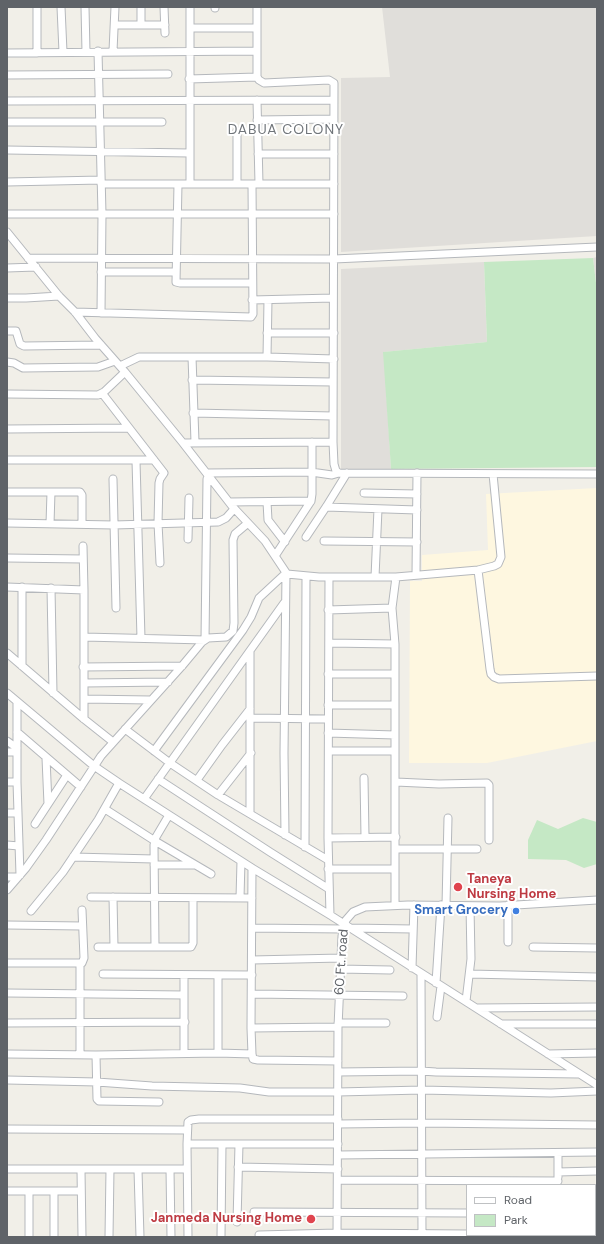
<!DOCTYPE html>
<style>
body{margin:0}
#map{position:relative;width:604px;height:1244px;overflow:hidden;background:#f1efe8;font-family:"DM Sans",sans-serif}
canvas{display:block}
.frame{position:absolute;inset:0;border:8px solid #5f6368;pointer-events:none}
.legend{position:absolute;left:466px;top:1184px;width:130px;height:52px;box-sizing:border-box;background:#fff;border:1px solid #bfc1c3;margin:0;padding:5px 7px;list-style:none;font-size:12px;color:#5f6368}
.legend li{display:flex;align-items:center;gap:8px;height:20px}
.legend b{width:20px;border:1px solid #bfc1c3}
</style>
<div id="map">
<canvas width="604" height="1244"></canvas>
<div class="frame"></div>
<ul class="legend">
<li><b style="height:5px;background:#fff"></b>Road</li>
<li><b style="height:11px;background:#c5e8c5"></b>Park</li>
</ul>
</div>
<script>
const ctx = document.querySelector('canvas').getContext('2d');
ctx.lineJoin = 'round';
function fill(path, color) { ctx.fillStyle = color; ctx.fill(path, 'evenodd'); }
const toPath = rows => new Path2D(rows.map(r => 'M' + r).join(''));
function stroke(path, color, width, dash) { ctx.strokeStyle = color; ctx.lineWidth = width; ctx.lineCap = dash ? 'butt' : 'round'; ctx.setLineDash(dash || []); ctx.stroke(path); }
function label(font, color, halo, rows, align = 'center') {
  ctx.font = font + ' "DM Sans",sans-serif'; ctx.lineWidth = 4; ctx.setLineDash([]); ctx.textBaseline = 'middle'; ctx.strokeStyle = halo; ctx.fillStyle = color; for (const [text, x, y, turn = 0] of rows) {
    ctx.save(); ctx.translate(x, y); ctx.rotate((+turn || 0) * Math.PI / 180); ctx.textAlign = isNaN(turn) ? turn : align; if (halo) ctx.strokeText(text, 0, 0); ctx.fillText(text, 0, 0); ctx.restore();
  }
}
const commercial = toPath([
 [597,488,597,741,487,763,409,763,410,581,422,581,422,555,488,550,486,494]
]);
const industrial = toPath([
 [382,7,597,7,597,236,341,252,341,78,390,77],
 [597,257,597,291,593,258],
 [484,262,487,342,384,352,391,469,341,470,341,269]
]);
const green = toPath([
 [593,258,597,291,597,467,391,469,383,352,487,342,484,262],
 [583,818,597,822,597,864,584,868,566,860,528,859,528,840,537,820,558,829]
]);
const minor = toPath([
 [37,7,37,53],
 [61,7,63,52],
 [85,7,86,52],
 [141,7,141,25],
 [164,7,165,33],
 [257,7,257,77,259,80,264,83,329,80,334,83,333,442,334,464,336,471,339,473,597,474],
 [215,8,215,7],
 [115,25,165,25],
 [190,28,257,28],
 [98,51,102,214,101,313],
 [113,51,115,7],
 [7,53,257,51],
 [7,75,168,74],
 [189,79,257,77],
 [257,100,259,184],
 [7,101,334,100],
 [257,120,334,119],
 [7,122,162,122],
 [237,131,237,184],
 [7,150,189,153],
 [258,154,334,154],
 [7,182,101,180],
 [101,184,334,184],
 [178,184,176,282,180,283,252,283],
 [190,184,190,7],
 [7,214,334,214],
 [7,232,59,296,75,312,95,338,125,372,183,443,232,506,265,541,287,574,319,577,396,577,478,570,494,566,498,564,501,557,493,474],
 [28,258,334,259,597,247],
 [7,268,36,267],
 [101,272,176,272],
 [7,298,26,298,59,296],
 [252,300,333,298],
 [75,312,251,317,253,314,252,184],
 [7,331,16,331,20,344,24,346,101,345],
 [267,333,334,333],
 [192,357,195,442],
 [267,357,268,300],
 [7,362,14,363,23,368,98,367,115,361],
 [120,366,139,357,267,357,334,359],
 [192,380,333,382],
 [102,393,164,473,160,479,159,483,158,523,160,563],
 [7,394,98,395,104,392,125,372],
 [193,413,333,416],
 [7,429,129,428],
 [183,443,333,442],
 [7,460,154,460],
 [136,461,141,638],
 [207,473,311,472,332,475,339,473],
 [113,479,116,608],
 [7,492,80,492,82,495,82,524],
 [364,493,417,494],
 [229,502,311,501],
 [267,502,268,520,285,542],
 [326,507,417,510],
 [7,523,114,525,218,522,226,518,234,509],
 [50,524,51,492],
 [306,537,326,507,347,473],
 [188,539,189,498],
 [324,541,417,542],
 [83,546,84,590],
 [275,556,311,501,312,494,312,442],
 [7,558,83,559],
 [478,570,490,669,491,674,494,677,499,679,597,676],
 [416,575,417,473],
 [329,577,328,838,330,915],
 [375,577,378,509],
 [7,587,84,590,84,719],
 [22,587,22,666],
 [51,588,53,693],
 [328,610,392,608],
 [84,637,205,640,207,479],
 [329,643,395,644],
 [250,652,250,813],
 [7,653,84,719,113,742],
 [83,667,182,666],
 [328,674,395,674],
 [84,683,168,682],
 [7,693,94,766,119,783,252,868,330,915,597,1085],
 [84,699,150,700],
 [17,702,17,782,20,875],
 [328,705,395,705],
 [250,718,328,719],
 [125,729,170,763,218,795,328,860],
 [17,732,81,787],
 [328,733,395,735],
 [7,741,17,748],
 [154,751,243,630,251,617,259,598,286,573],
 [329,751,395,751],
 [7,752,17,752],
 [46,758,48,804],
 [364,778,365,837],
 [158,779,270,852,329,889],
 [197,780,222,745,250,709],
 [7,782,17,782],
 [396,782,439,784,487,783,489,785,489,840],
 [218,795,251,753],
 [144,799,284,603],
 [105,809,155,841,211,874],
 [7,813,18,813],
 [35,824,67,775],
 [285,835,284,753,286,573],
 [328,838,396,837],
 [7,845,19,846],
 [305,847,306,577],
 [396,849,477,849],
 [73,857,154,859],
 [154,865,194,865],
 [252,868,251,1028,252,1054,253,1059,258,1060,338,1061],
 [328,869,395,869],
 [7,877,18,877],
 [7,890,26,868,46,840,101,756,182,666,202,642,208,638,226,637,233,631,234,623,233,540,235,534,248,523],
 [91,897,252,898],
 [113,897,114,947],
 [240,898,241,861],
 [395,905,395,644,392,608,396,577],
 [446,905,448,818],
 [508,905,508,942],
 [31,911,63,872,98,820,119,783],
 [7,925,82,926],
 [252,928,343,929],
 [350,928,413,929],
 [98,947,191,947,193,943,193,898],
 [155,947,154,845,156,837,169,815],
 [533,947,597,948],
 [252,960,341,958],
 [7,963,82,963,84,958,82,910],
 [80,964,80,1055],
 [412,968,414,905],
 [340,969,390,970],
 [103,974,252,975],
 [421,974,422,1237],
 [470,974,597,977],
 [218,975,218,1053],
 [436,983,441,905],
 [7,993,184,995],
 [252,994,403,996],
 [466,1001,471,959,470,906],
 [477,1008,597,1007],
 [437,1017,441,986],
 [7,1023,185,1022],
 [338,1023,386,1023],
 [501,1024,597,1024],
 [251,1028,338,1027],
 [184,1053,184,975],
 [7,1054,96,1055,218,1053,252,1054],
 [548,1054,597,1053],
 [96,1055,97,1099,99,1101,159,1102],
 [338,1072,421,1071,436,1072,579,1074],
 [7,1080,97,1082,152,1086,240,1088,269,1092,338,1092,422,1090,551,1093,597,1091],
 [338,1124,423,1123,597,1125],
 [7,1129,187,1130],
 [187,1144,338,1144],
 [558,1153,558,1177],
 [338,1155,597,1152],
 [238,1167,338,1169],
 [7,1169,187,1169],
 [170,1169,171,1237],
 [81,1170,82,1237],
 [138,1170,140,1237],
 [558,1172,597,1171],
 [338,1180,558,1181],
 [7,1191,81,1191],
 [29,1191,29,1237],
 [54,1191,54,1237],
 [595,1203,597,1203],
 [254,1212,467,1213],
 [237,1222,239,1144],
 [259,1235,337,1233,467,1234],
 [109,1237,110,1169],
 [188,1237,187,1144,188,1122,191,1120,199,1119,338,1119],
 [221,1237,222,1144],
 [337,1237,338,1027,342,936,346,920,353,912,365,907,408,905,500,906,597,900],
 [557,1237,557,1235]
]);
const markers = [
 [458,887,5,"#e0444e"],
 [516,911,4,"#3f7fe0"],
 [311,1219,5,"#e0444e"]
];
const healthNames = [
 ["Taneya",467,880],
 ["Nursing Home",467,895],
 ["Janmeda Nursing Home",302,1219,"right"]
];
const shopNames = [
 ["Smart Grocery",508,911]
];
const streetNames = [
 ["60 Ft. road",342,962,-86]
];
const neighbourhoodNames = [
 ["DABUA COLONY",286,130]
];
fill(commercial, '#fef7e0');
fill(industrial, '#e0deda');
fill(green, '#c5e8c5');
stroke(minor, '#b5b8bc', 9);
stroke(minor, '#fff', 7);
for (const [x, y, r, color] of markers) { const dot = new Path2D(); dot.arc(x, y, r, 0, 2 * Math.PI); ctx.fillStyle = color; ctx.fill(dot); stroke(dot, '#fff', 1.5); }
label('bold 13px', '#be3a42', '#fff', healthNames, 'left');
label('bold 13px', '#366cbe', '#fff', shopNames, 'right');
label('13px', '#5f6368', '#fff', streetNames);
ctx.letterSpacing = '1px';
label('14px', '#70757a', '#fff', neighbourhoodNames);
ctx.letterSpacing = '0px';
</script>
